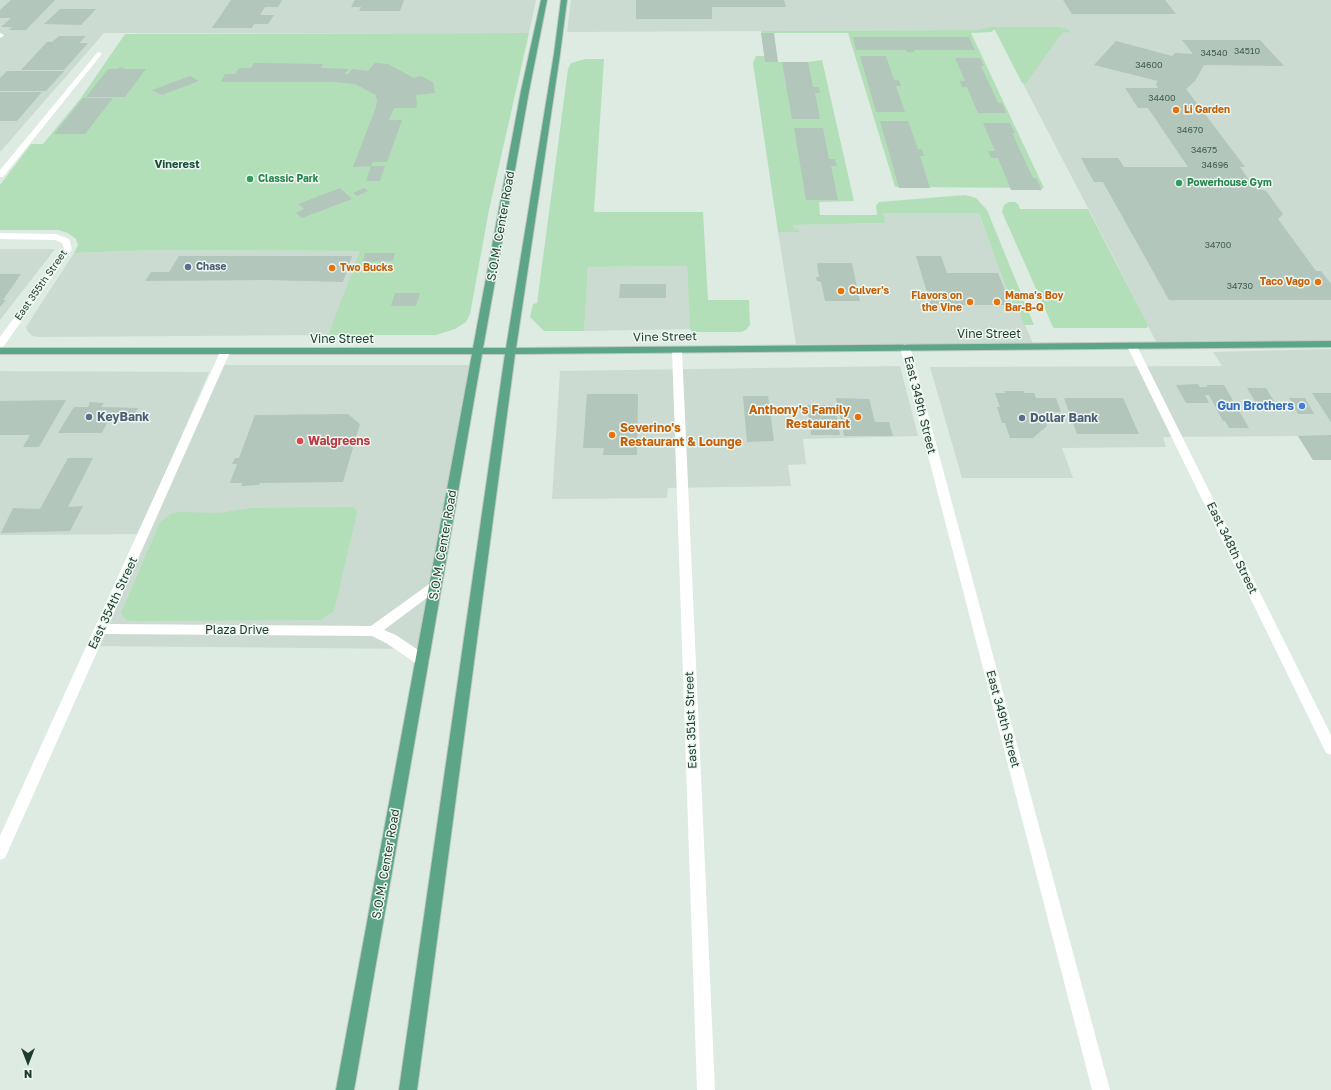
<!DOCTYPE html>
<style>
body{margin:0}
#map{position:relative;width:1331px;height:1090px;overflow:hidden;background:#ddebe2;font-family:"Golos Text",sans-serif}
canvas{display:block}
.north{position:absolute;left:8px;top:1042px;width:40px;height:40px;-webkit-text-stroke:3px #eef7f1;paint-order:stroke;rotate:180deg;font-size:11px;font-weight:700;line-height:16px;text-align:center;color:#1d3c2e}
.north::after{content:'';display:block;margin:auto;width:14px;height:18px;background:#1d3c2e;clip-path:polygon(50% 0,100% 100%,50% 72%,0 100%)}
</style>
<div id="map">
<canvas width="1331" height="1090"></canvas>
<div class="north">N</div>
</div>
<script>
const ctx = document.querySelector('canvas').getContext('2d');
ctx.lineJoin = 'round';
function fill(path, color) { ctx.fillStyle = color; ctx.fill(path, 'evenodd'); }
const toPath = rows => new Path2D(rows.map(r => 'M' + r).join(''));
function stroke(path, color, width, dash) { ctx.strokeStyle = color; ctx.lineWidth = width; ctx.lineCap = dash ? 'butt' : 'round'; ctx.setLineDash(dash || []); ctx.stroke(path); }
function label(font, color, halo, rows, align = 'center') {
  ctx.font = font + ' "Golos Text",sans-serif'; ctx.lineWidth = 3; ctx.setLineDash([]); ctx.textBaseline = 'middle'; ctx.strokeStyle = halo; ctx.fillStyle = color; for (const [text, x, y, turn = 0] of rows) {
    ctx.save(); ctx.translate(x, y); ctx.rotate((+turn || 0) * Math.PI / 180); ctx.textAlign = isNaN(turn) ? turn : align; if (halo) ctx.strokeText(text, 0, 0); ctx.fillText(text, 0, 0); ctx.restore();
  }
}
const built = toPath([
 [0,0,536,0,529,33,104,33,0,152],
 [571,0,1331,0,1331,342,1156,342,1112,254,995,30,567,32],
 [882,213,979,213,1013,306,1018,307,1033,344,796,344,778,232,799,232,799,231,793,227,795,225,884,223],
 [0,249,55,249,0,320],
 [157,250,361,251,328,335,39,337,33,336,28,332,26,327,74,253],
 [687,266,690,329,584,331,588,267],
 [1331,349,1331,460,1313,460,1298,436,1163,437,1166,447,1062,448,1073,478,962,478,930,367,1222,366,1213,352],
 [223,365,471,365,419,649,99,646],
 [900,366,918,436,803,439,806,464,788,465,791,486,668,488,667,498,552,499,560,371],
 [0,371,209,372,139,534,0,535]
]);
const green = toPath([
 [990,27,1060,27,1069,30,1070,32,1062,33,1026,83,1022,83,995,30,992,30,993,32,971,33,1044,188,895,187,848,33,761,33,761,31,978,30],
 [529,33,489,210,470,314,466,322,455,329,436,335,328,335,360,251,157,250,74,253,78,245,76,239,68,233,58,230,0,230,0,185,31,144,43,144,81,98,125,34],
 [756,56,765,56,766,62,808,62,822,60,854,201,819,202,820,215,877,215,876,206,879,202,965,195,976,198,987,210,1034,325,1024,325,1018,307,1013,307,979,213,883,213,885,223,795,225,793,227,800,231,799,232,778,232,753,63],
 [585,59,604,59,594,212,703,212,708,300,749,300,750,325,746,330,741,332,692,332,690,329,687,266,588,267,584,331,544,331,530,317,533,304,537,303,568,69,571,63],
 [1009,202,1015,202,1018,204,1020,209,1088,209,1148,325,1147,328,1054,328,1052,325,1002,212,1004,205],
 [350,507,355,508,357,513,334,611,320,620,135,621,126,620,121,613,160,522,172,513,179,512,219,513,251,508]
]);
const building = toPath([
 [11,0,55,0,26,30,9,30,12,27,1,27,11,18,0,18,0,10],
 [231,0,282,0,278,7,265,7,260,15,274,15,268,24,254,24,252,28,212,28],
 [355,0,404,0,400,11,359,11,361,7,351,7],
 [636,0,784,0,786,7,712,7,712,19,636,19],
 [1063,0,1165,0,1176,14,1072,14],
 [60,9,96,9,81,25,44,24],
 [761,33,774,33,778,62,765,62],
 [59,36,86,36,79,43,88,43,64,70,21,70,47,42,52,42],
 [853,37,969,37,975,50,914,50,915,52,907,52,906,50,856,50],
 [1182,40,1260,40,1284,66,1204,65,1195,81,1186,89,1245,167,1240,167,1254,187,1266,191,1283,214,1278,219,1316,271,1321,271,1331,284,1331,300,1169,300,1103,182,1094,182,1081,158,1118,158,1124,167,1188,167,1148,108,1138,108,1125,88,1158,88,1156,84,1158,81,1094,65,1116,41,1172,56,1175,53,1193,54],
 [860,56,886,56,894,80,899,80,901,86,896,86,905,112,876,112],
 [955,58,980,58,984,66,981,66,998,103,1002,103,1006,113,978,113,967,87,962,87,960,81,965,81],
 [782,62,808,62,813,87,819,87,820,93,815,93,820,119,792,119],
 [254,63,323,64,321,68,349,69,344,74,348,74,352,69,368,71,375,63,388,64,414,78,421,76,433,82,435,93,416,95,417,104,416,108,394,108,389,120,402,120,387,162,373,162,371,166,385,166,380,181,366,181,371,166,353,167,376,107,377,99,376,99,376,95,355,84,334,82,221,82,225,74,235,74,239,68,251,68],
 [124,67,122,69,146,69,125,97,86,97,108,69,117,69,119,68],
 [7,71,64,71,46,91,0,91,0,78],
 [190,76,199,81,162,95,152,90],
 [0,92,42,92,17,121,0,121],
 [83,98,113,98,85,134,54,134],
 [880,121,908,121,918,149,922,149,924,156,920,156,930,188,899,188],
 [983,123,1010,123,1015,133,1012,133,1033,178,1036,178,1042,190,1011,190,998,158,991,158,988,151,995,151],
 [794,128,823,128,829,159,835,159,837,166,831,166,838,200,806,200],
 [340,188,352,199,302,218,296,213,304,209,298,204],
 [364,188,368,191,357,196,353,193],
 [365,253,395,253,393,261,363,262],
 [179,256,352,256,343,282,267,280,145,281,151,272,169,272],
 [916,256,941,256,947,273,998,273,1011,305,931,305],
 [817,263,852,263,860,301,825,301,821,282,817,281,816,277,819,277],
 [0,274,21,274,3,300,6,300,0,307],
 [620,284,666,284,666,298,619,298],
 [395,293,420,293,416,306,391,306],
 [1198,384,1200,387,1208,387,1206,385,1224,385,1249,428,1229,428,1225,421,1223,421,1209,395,1205,395,1209,403,1186,403,1176,385],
 [1247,388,1266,388,1278,408,1259,408],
 [1004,391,1024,391,1024,393,1034,393,1036,398,1056,398,1061,412,1042,413,1047,426,1033,438,1010,438,1005,423,1002,423,997,407,1000,407,995,393,1005,393],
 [1312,393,1331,393,1331,422],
 [587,394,638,394,637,455,603,455,604,448,583,448],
 [743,396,768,396,774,441,747,442],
 [836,398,869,399,875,422,889,422,893,436,844,436],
 [1064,398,1123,398,1139,434,1077,434],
 [1289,398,1305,398,1314,414,1298,414],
 [66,400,39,447,23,447,30,435,0,435,0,401],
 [90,402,104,403,101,407,138,408,131,421,108,421,102,433,58,433,74,407,88,407],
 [807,405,835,405,840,435,811,435],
 [348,414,360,424,343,482,260,483,259,485,241,486,242,483,230,483,237,464,232,464,235,458,239,458,255,415],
 [1331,435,1331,460,1313,460,1298,436],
 [68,458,93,458,68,507,83,506,70,531,1,533,13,508,40,509]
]);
const minor = toPath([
 [0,33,4,35,2,37,0,38,0,33],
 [99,52,102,54,101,55,3,177,0,177,0,170,97,53,99,52],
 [0,233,56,234,69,239,72,249,4,346,0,347,0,337,64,249,62,243,55,240,0,239,0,233],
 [1132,343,1137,346,1331,735,1331,755,1326,753,1127,346,1132,343],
 [905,344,910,347,1110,1090,1092,1090,900,347,905,344],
 [677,347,682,350,715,1090,697,1090,672,350,677,347],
 [225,349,230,352,109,624,371,626,432,582,436,580,440,582,442,585,440,588,384,630,396,635,427,656,429,660,427,664,422,666,417,664,386,643,372,636,105,634,5,858,0,860,0,836,220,352,225,349]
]);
const major = toPath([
 [541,0,547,0,529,91,483,348,506,348,554,54,561,0,567,0,560,54,516,348,1331,341,1331,347,515,354,417,1090,399,1090,505,354,482,354,354,1090,336,1090,472,354,0,354,0,348,473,348,521,91,541,0]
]);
const markers = [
 [1176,110,4,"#e8710a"],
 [250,179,4,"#2e9e5b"],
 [1179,183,4,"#2e9e5b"],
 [188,267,4,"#5c6f8a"],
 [332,268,4,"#e8710a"],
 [1318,282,4,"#e8710a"],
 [841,291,4,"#e8710a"],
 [970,302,4,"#e8710a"],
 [997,302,4,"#e8710a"],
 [1302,406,4,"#3f7fe0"],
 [89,417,4,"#5c6f8a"],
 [858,417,4,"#e8710a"],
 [1022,418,4,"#5c6f8a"],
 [612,435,4,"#e8710a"],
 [300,441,4,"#e0444e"]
];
const farNumbernames = [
 ["34510",1247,51],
 ["34540",1214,53],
 ["34600",1149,65],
 ["34400",1162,98],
 ["34670",1190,130],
 ["34675",1204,150],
 ["34696",1215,165],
 ["34700",1218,245],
 ["34730",1240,286]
];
const farFoodnames = [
 ["Li Garden",1184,110],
 ["Two Bucks",340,268],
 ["Taco Vago",1310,282,"right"],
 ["Culver's",849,291],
 ["Flavors on",962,296,"right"],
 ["the Vine",962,308,"right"],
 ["Mama's Boy",1005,296],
 ["Bar-B-Q",1005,308]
];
const farLeisurenames = [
 ["Classic Park",258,179],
 ["Powerhouse Gym",1187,183]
];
const farServicenames = [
 ["Chase",196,267]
];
const farStreetnames = [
 ["East 355th Street",41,285,-55]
];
const farNeighbourhoodnames = [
 ["Vinerest",177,165]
];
const streetNames = [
 ["S.O.M. Center Road",501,226,-80],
 ["Vine Street",989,334],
 ["Vine Street",665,337,-1],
 ["Vine Street",342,339],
 ["East 349th Street",920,405,76],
 ["S.O.M. Center Road",443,545,-80],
 ["East 348th Street",1232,548,64],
 ["East 354th Street",113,603,-65],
 ["Plaza Drive",237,630],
 ["East 349th Street",1003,719,75],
 ["East 351st Street",691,720,-92],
 ["S.O.M. Center Road",386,864,-80]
];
const shopNames = [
 ["Gun Brothers",1294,406]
];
const foodNames = [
 ["Anthony's Family",850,410],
 ["Restaurant",850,424],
 ["Severino's",620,428,"left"],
 ["Restaurant & Lounge",620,442,"left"]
];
const serviceNames = [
 ["KeyBank",97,417],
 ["Dollar Bank",1030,418]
];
const healthNames = [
 ["Walgreens",308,441]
];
fill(built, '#cbdbd1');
fill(green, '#b3dfb8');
fill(building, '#b2c6bb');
stroke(major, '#c0c8c4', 2);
fill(minor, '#fff');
fill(major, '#5da587');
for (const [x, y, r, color] of markers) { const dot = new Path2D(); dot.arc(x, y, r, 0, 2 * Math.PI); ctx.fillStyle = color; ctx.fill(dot); stroke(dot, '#eef7f1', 1.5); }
label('9px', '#425e51', null, farNumbernames);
label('bold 10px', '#c56008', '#eef7f1', farFoodnames, 'left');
label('bold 10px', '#27864d', '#eef7f1', farLeisurenames, 'left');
label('bold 10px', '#4e5e75', '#eef7f1', farServicenames, 'left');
label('10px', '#1d3c2e', '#eef7f1', farStreetnames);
label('bold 11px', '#184f39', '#eef7f1', farNeighbourhoodnames);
label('12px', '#1d3c2e', '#eef7f1', streetNames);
label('bold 12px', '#366cbe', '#eef7f1', shopNames, 'right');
label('bold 12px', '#c56008', '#eef7f1', foodNames, 'right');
label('bold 12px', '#4e5e75', '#eef7f1', serviceNames, 'left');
label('bold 12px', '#be3a42', '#eef7f1', healthNames, 'left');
</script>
